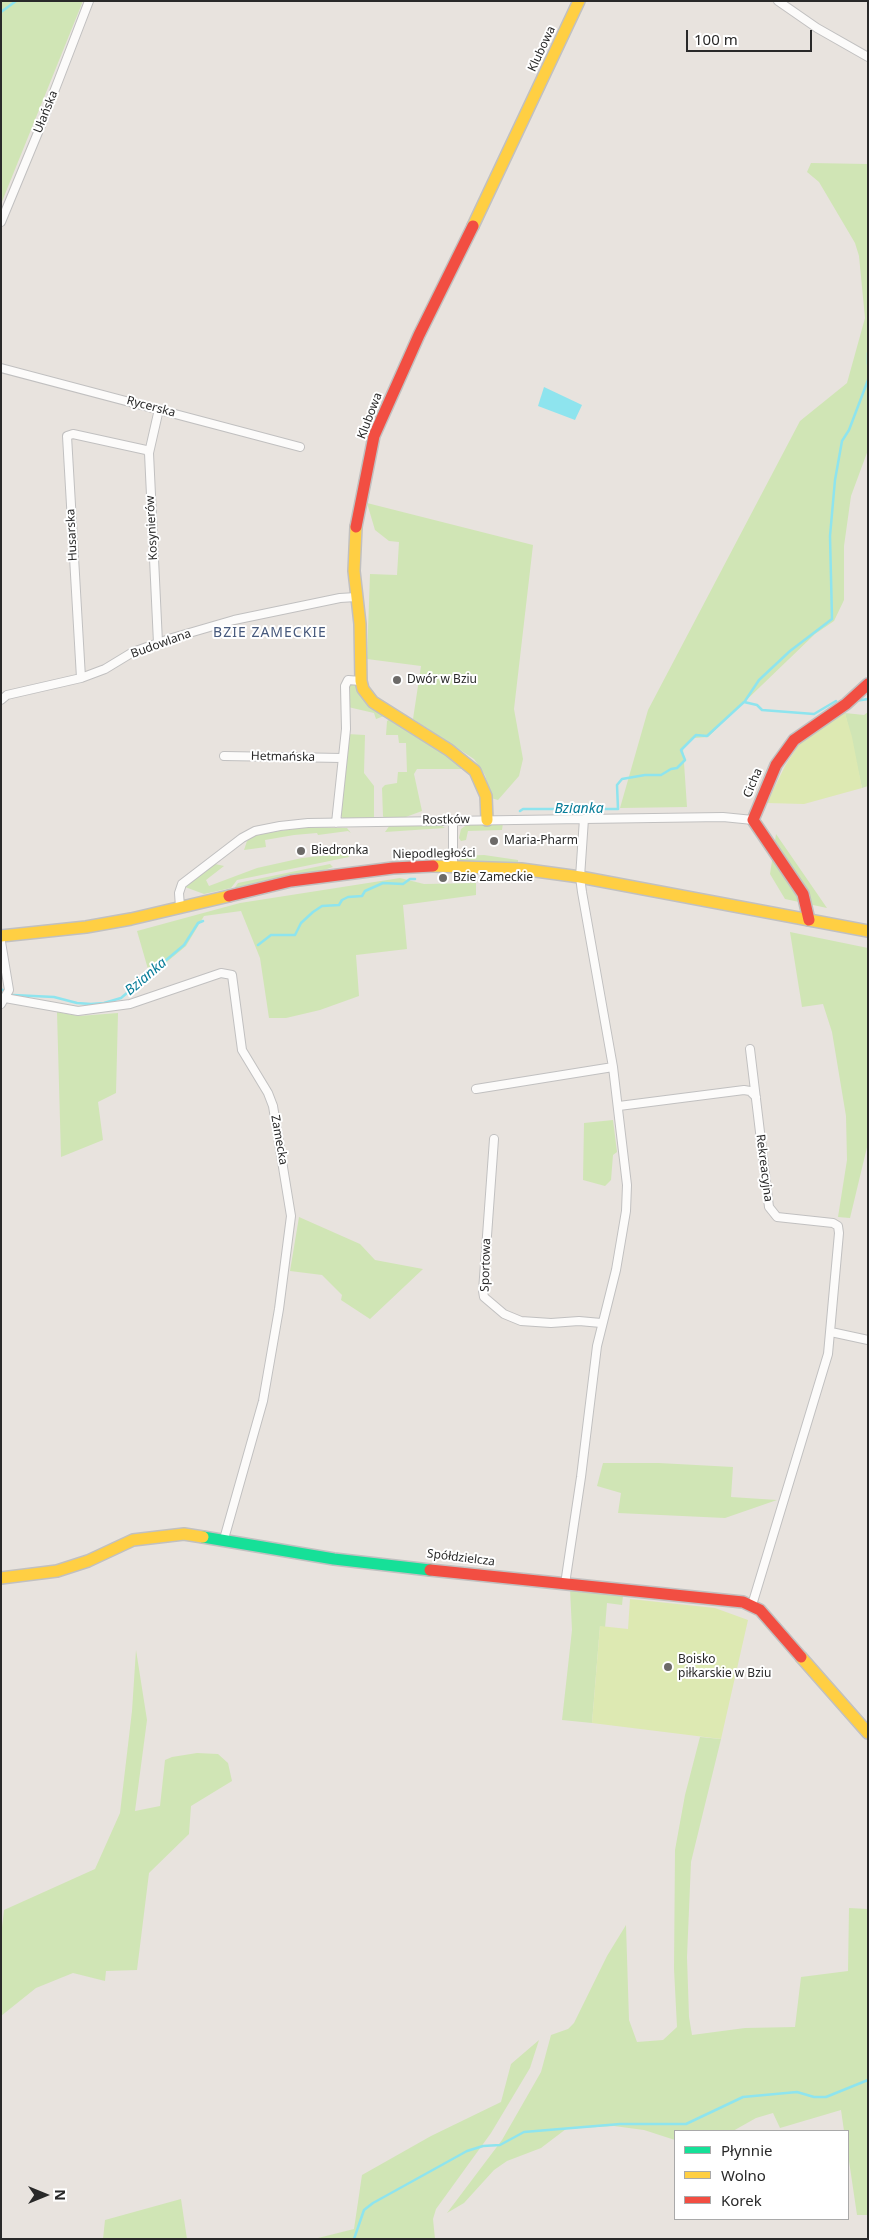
<!DOCTYPE html>
<meta charset="utf-8">
<style>
body{margin:0}
#map{position:relative;width:869px;height:2240px;overflow:hidden;background:#e8e3de;font-family:"Noto Sans",sans-serif}
canvas{display:block}
.frame{position:absolute;inset:0;border:2px solid #292929;pointer-events:none}
.legend{position:absolute;left:674px;top:2130px;width:175px;height:90px;box-sizing:border-box;background:#fff;border:1px solid #a9a9a9;margin:0;padding:6px 9px;list-style:none;font-size:15px;color:#292929}
.legend li{display:flex;align-items:center;gap:10px;height:25px}
.legend b{width:25px;border:1px solid #a9a9a9}
.north{position:absolute;left:20px;top:2170px;width:50px;height:50px;-webkit-text-stroke:4px #fff;paint-order:stroke;rotate:90deg;font-size:14px;font-weight:700;line-height:20px;text-align:center;color:#292929}
.north::after{content:'';display:block;margin:auto;width:18px;height:22px;background:#292929;clip-path:polygon(50% 0,100% 100%,50% 72%,0 100%)}
.scale{position:absolute;left:686px;top:30px;width:126px;height:22px;box-sizing:border-box;border:2px solid #292929;border-top:0;padding-left:6px;font-size:15px;line-height:18px;white-space:nowrap;color:#292929;-webkit-text-stroke:4px #fff;paint-order:stroke}
</style>
<div id="map">
<canvas width="869" height="2240"></canvas>
<div class="frame"></div>
<ul class="legend">
<li><b style="height:6px;background:#16e098"></b>Płynnie</li>
<li><b style="height:6px;background:#ffcf43"></b>Wolno</li>
<li><b style="height:6px;background:#f24e42"></b>Korek</li>
</ul>
<div class="north">N</div>
<div class="scale">100 m</div>
</div>
<script>
const ctx = document.querySelector('canvas').getContext('2d');
ctx.lineJoin = 'round';
function fill(path, color) { ctx.fillStyle = color; ctx.fill(path, 'evenodd'); }
const toPath = rows => new Path2D(rows.map(r => 'M' + r).join(''));
function stroke(path, color, width, dash) { ctx.strokeStyle = color; ctx.lineWidth = width; ctx.lineCap = dash ? 'butt' : 'round'; ctx.setLineDash(dash || []); ctx.stroke(path); }
function label(font, color, halo, rows, align = 'center') {
  ctx.font = font + ' "Noto Sans",sans-serif'; ctx.lineWidth = 4; ctx.setLineDash([]); ctx.textBaseline = 'middle'; ctx.strokeStyle = halo; ctx.fillStyle = color; for (const [text, x, y, turn = 0] of rows) {
    ctx.save(); ctx.translate(x, y); ctx.rotate((+turn || 0) * Math.PI / 180); ctx.textAlign = isNaN(turn) ? turn : align; if (halo) ctx.strokeText(text, 0, 0); ctx.fillText(text, 0, 0); ctx.restore();
  }
}
const green = toPath([
 [1,1,83,1,1,204],
 [811,163,868,164,868,450,851,496,844,546,844,600,834,621,815,634,708,737,694,738,683,748,687,807,620,808,648,710,800,421,847,383,865,318,859,256,855,243,819,182,807,172],
 [367,503,533,545,514,709,523,759,519,776,498,800,491,798,485,775,474,759,413,719,421,666,367,659,370,574,397,575,399,542,389,541,375,530],
 [350,682,357,685,384,716,376,719,374,713,348,707,347,685],
 [868,712,868,786,862,788,845,713,864,715],
 [392,718,431,743,467,769,417,769,414,774,422,811,403,818,384,818,383,816,382,788,385,785,397,783,398,772,407,772,406,743,399,743,398,735,386,735,387,721],
 [347,734,365,735,364,773,374,786,374,818,343,818,340,815],
 [503,823,502,830,468,831,466,840,461,841,459,838,461,829,468,824],
 [439,824,445,828,385,832,390,825],
 [308,827,347,828,351,833,348,831,318,835,317,833,294,835,265,840,266,847,244,850,247,841,257,834],
 [776,834,827,908,785,899,770,874],
 [348,853,349,857,237,880,231,888,204,894,185,887,208,867,215,864,224,866,206,880,209,886,257,868,302,858],
 [484,855,518,860,518,862,515,864,461,861,458,856],
 [330,864,333,867,318,872,233,890,238,883],
 [400,878,424,884,476,883,476,895,403,905,407,949,356,955,359,996,320,1010,286,1018,269,1018,260,958,241,911,204,916,186,946,150,976,137,931,240,903],
 [790,932,868,948,868,1143,850,1218,838,1217,847,1160,846,1116,832,1032,823,1004,802,1007],
 [57,1012,79,1016,118,1013,116,1093,98,1102,103,1140,61,1157],
 [613,1120,617,1152,613,1155,611,1180,605,1186,583,1180,584,1123],
 [299,1217,360,1244,375,1260,423,1269,370,1319,341,1300,342,1295,322,1275,290,1271],
 [603,1463,659,1463,733,1467,731,1497,777,1500,725,1518,618,1513,621,1493,597,1486],
 [570,1589,623,1596,622,1605,607,1603,605,1628,600,1626,592,1723,562,1720,572,1630],
 [136,1650,147,1720,135,1811,160,1806,165,1760,172,1757,197,1753,218,1754,228,1763,232,1781,191,1806,189,1834,149,1873,137,1970,106,1971,105,1981,73,1973,36,1988,1,2016,1,1936,4,1910,95,1869,120,1813,132,1711],
 [700,1737,721,1739,691,1862,687,1957,689,2017,692,2035,745,2028,795,2027,801,1977,848,1971,849,1908,868,1909,868,2215,857,2215,848,2154,848,2131,844,2131,841,2110,780,2128,773,2113,756,2118,733,2131,675,2131,675,2140,644,2130,614,2126,566,2129,541,2148,507,2161,494,2170,464,2203,447,2213,502,2140,541,2072,551,2035,568,2029,574,2023,607,1956,626,1925,629,2020,637,2042,663,2040,677,2027,674,1969,675,1850,685,1795],
 [539,2040,530,2068,491,2133,436,2209,433,2219,435,2239,314,2239,354,2229,362,2175,431,2136,501,2102,511,2064],
 [181,2199,187,2239,103,2239,105,2220]
]);
const pitch = toPath([
 [845,713,852,737,862,788,804,804,767,803,785,766,801,741],
 [630,1599,715,1608,748,1620,721,1739,592,1723,600,1626,628,1629]
]);
const water = toPath([
 [544,387,582,405,575,420,538,406]
]);
const stream = toPath([
 [1,12,16,1],
 [868,353,868,364],
 [745,701,759,680,790,651,832,619,830,536,835,480,842,441,849,430,868,380],
 [855,701,868,699],
 [520,811,523,809,618,809,617,785,622,779,645,775,661,775,671,769,677,768,685,760,681,750,696,735,707,736,744,702,757,705,762,710,814,714,836,701],
 [258,945,271,935,295,935,301,923,313,912,322,906,339,905,342,900,348,897,362,896,365,891,383,883,403,884,410,879,415,879],
 [1,989,4,991],
 [13,995,54,997,77,1003,91,1004,104,1003,121,998,184,945,198,923,203,921],
 [354,2239,364,2210,373,2203,467,2151,483,2146,500,2145,524,2132,620,2124,686,2124,743,2097,797,2092,814,2097,826,2097,868,2080]
]);
const street = toPath([
 [778,1,817,28,868,57],
 [1,222,44,118,89,1],
 [1,368,300,447],
 [149,453,159,409],
 [81,678,67,436,73,434,146,450,149,453,158,643],
 [1,700,7,695,81,678,105,669,133,652,172,638,234,620,340,598,356,597],
 [224,756,342,758],
 [336,823,346,729,345,686,348,680,361,681],
 [453,865,453,820],
 [180,907,179,893,182,884,242,838,255,831,280,826,308,823,584,819,723,817,753,820],
 [1,942,9,990,1,1004],
 [5,998,78,1011,130,1004,221,973,232,975,242,1050,268,1093,273,1106,291,1216,279,1309,263,1401,224,1539],
 [750,1049,769,1207,777,1217,833,1223,838,1226,839,1233,828,1354,752,1605],
 [476,1089,613,1067],
 [619,1106,744,1090,750,1091,756,1097],
 [494,1139,483,1291,484,1297,504,1314,521,1321,551,1323,579,1321,601,1323],
 [831,1332,868,1340],
 [565,1584,581,1477,597,1346,616,1270,626,1211,627,1185,613,1067,582,892,580,877,584,819]
]);
const fast = toPath([
 [203,1537,334,1559,430,1570]
]);
const slow = toPath([
 [473,226,579,1],
 [356,527,354,571,360,624,361,681,363,689,373,702,449,750,475,771,486,796,487,820],
 [433,866,521,869,580,877,868,931],
 [1,936,86,927,131,919,229,896],
 [1,1578,57,1571,88,1561,133,1540,184,1534,203,1537],
 [801,1657,868,1733]
]);
const jam = toPath([
 [356,527,374,436,419,335,473,226],
 [229,896,291,881,393,868,433,866],
 [809,920,803,894,753,820,776,765,794,740,846,704,868,684],
 [430,1570,743,1602,760,1610,801,1657]
]);
const markers = [
 [397,680,5,"#6c6a68"],
 [494,841,5,"#6c6a68"],
 [301,851,5,"#6c6a68"],
 [443,878,5,"#6c6a68"],
 [668,1667,5,"#6c6a68"]
];
const streetNames = [
 ["Klubowa",542,49,-65],
 ["Ułańska",46,112,-68],
 ["Rycerska",151,407,15],
 ["Klubowa",370,416,-69],
 ["Kosynierów",152,528,-93],
 ["Husarska",72,535,-93],
 ["Budowlana",161,644,-20],
 ["Hetmańska",283,757,1],
 ["Cicha",753,783,-67],
 ["Rostków",446,820,-1],
 ["Niepodległości",434,854,-1],
 ["Zamecka",279,1140,80],
 ["Rekreacyjna",764,1168,83],
 ["Sportowa",486,1265,-88],
 ["Spółdzielcza",461,1558,7]
];
const poiNames = [
 ["Dwór w Bziu",407,680],
 ["Maria-Pharm",504,841],
 ["Biedronka",311,851],
 ["Bzie Zameckie",453,878],
 ["Boisko",678,1660],
 ["piłkarskie w Bziu",678,1674]
];
const neighbourhoodNames = [
 ["BZIE ZAMECKIE",270,633]
];
const waterNames = [
 ["Bzianka",579,809],
 ["Bzianka",146,977,-40]
];
fill(green, '#d0e5b5');
fill(pitch, '#dde9b2');
fill(water, '#8ee4ee');
stroke(stream, '#8ee4ee', 2.5);
stroke(street, '#c1c0c0', 10);
stroke(fast, '#c1c0c0', 14);
stroke(slow, '#c1c0c0', 14);
stroke(jam, '#c1c0c0', 14);
stroke(street, '#fcfbfa', 8);
stroke(fast, '#16e098', 11);
stroke(slow, '#ffcf43', 11);
stroke(jam, '#f24e42', 11);
for (const [x, y, r, color] of markers) { const dot = new Path2D(); dot.arc(x, y, r, 0, 2 * Math.PI); ctx.fillStyle = color; ctx.fill(dot); stroke(dot, '#fff', 2); }
label('12px', '#292929', '#fff', streetNames);
label('12px', '#292929', '#fff', poiNames, 'left');
ctx.letterSpacing = '1px';
label('14px', '#47597c', '#fff', neighbourhoodNames);
ctx.letterSpacing = '0px';
label('italic 14px', '#077d99', '#fff', waterNames);
</script>
